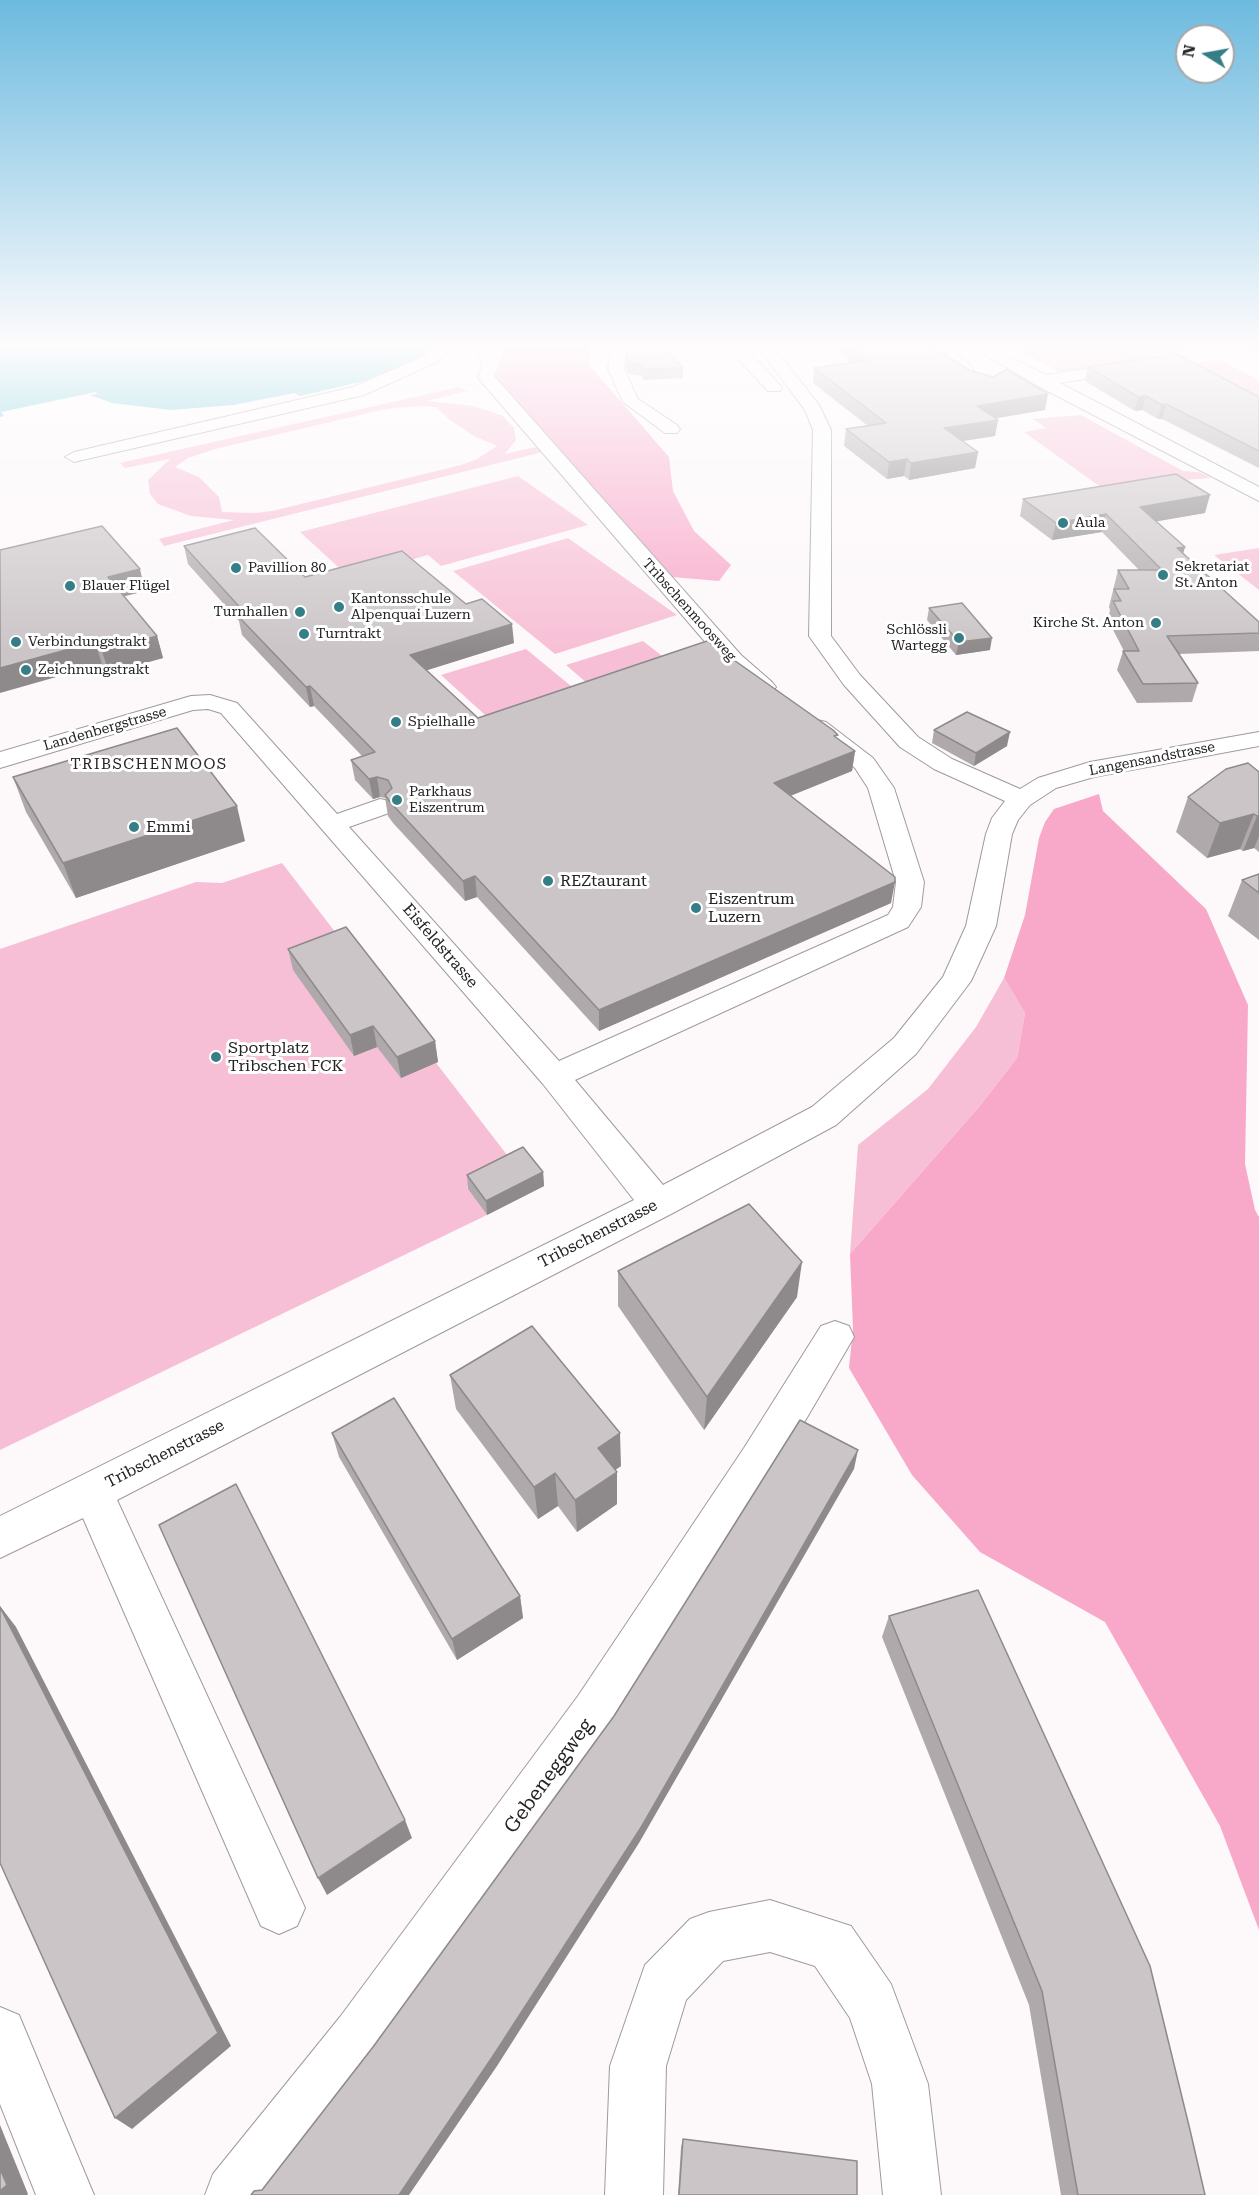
<!DOCTYPE html>
<meta charset="utf-8">
<style>
body{margin:0}
#map{position:relative;width:1259px;height:2195px;overflow:hidden;background:#fdf8fa;font-family:"Roboto Serif",serif}
canvas{display:block}
.north{position:absolute;left:1175px;top:24px;width:60px;height:60px;box-sizing:border-box;background:#fff;border:2px solid #a8a7a7;border-radius:50%;rotate:281deg;font-size:16px;font-weight:700;line-height:24px;text-align:center;color:#252324}
.north::after{content:'';display:block;margin:auto;width:21px;height:27px;background:#367e87;clip-path:polygon(50% 0,100% 100%,50% 72%,0 100%)}
</style>
<div id="map">
<canvas width="1259" height="2195"></canvas>
<div class="north">N</div>
</div>
<script>
const ctx = document.querySelector('canvas').getContext('2d');
ctx.lineJoin = 'round';
function fill(path, color) { ctx.fillStyle = color; ctx.fill(path, 'evenodd'); }
const toPath = rows => new Path2D(rows.map(r => 'M' + r).join(''));
function stroke(path, color, width, dash) { ctx.strokeStyle = color; ctx.lineWidth = width; ctx.lineCap = dash ? 'butt' : 'round'; ctx.setLineDash(dash || []); ctx.stroke(path); }
function label(font, color, halo, rows, align = 'center') {
  ctx.font = font + ' "Roboto Serif",serif'; ctx.lineWidth = 6; ctx.setLineDash([]); ctx.textBaseline = 'middle'; ctx.strokeStyle = halo; ctx.fillStyle = color; for (const [text, x, y, turn = 0] of rows) {
    ctx.save(); ctx.translate(x, y); ctx.rotate((+turn || 0) * Math.PI / 180); ctx.textAlign = isNaN(turn) ? turn : align; if (halo) ctx.strokeText(text, 0, 0); ctx.fillText(text, 0, 0); ctx.restore();
  }
}
const green = toPath([
 [1010,345,1191,345,1199,348,1062,373],
 [1218,359,1259,380,1259,406,1171,366],
 [459,387,467,391,427,401,474,406,503,416,514,428,516,440,505,454,535,447,543,452,164,546,159,539,234,520,191,516,158,504,150,494,148,480,170,459,125,468,120,463],
 [418,406,436,407,450,420,474,436,497,446,477,459,461,465,272,511,255,513,222,512,219,497,199,477,175,467,188,458,215,449,386,409],
 [1081,415,1183,471,1199,472,1211,478,1183,480,1109,493,1024,432,1046,428,1033,419],
 [518,476,588,525,441,566,428,555,349,577,300,532],
 [568,538,677,615,555,654,453,571],
 [1259,548,1259,590,1214,555],
 [643,641,666,659,588,684,566,665],
 [526,649,582,695,495,724,441,675],
 [282,863,514,1164,467,1187,487,1215,0,1450,0,949,196,882,222,883],
 [1004,978,1025,1013,1017,1058,979,1107,850,1254,858,1145,928,1089,976,1027]
]);
const forest = toPath([
 [501,345,589,345,590,366,669,457,673,491,694,531,731,565,719,581,672,577,489,374,498,365,505,349],
 [1099,794,1103,811,1206,909,1248,1005,1245,1164,1255,1210,1259,1217,1259,1930,1220,1826,1105,1622,980,1552,912,1475,849,1368,853,1329,850,1254,979,1107,1017,1058,1025,1013,1004,978,1025,915,1039,838,1045,822,1054,809]
]);
const water = toPath([
 [0,345,434,345,420,357,377,378,300,396,295,393,233,405,171,410,112,403,90,395,97,394,96,392,1,412,4,416,0,417]
]);
const minor = toPath([
 [436,345,452,345,439,361,364,395,74,462,65,457,74,452,353,387,427,355,436,345],
 [473,345,489,345,499,363,494,376,741,655,772,682,776,687,772,692,756,692,725,665,480,380,478,377,483,363,473,345],
 [619,345,636,345,626,355,624,369,638,399,677,425,680,429,677,433,665,433,623,402,608,369,610,354,619,345],
 [717,345,737,345,746,349,782,387,780,391,768,391,734,355,717,345],
 [756,345,772,345,819,405,831,430,831,636,860,675,918,737,952,759,1020,789,1038,778,1090,762,1259,732,1259,746,1094,777,1056,788,1030,805,1018,820,1012,834,996,926,971,981,916,1054,836,1125,671,1214,117,1500,305,1908,297,1926,279,1934,261,1926,83,1518,0,1558,0,1516,634,1200,543,1084,221,713,208,709,193,710,0,768,0,752,191,696,210,695,237,703,337,814,380,799,389,801,393,807,389,813,349,827,559,1061,888,915,893,907,896,882,868,788,855,768,805,727,808,722,817,720,826,722,873,758,894,788,924,882,921,907,908,927,575,1080,663,1185,812,1107,894,1038,943,977,966,926,986,834,992,818,1005,801,934,769,900,747,844,685,809,636,813,430,805,410,756,345],
 [931,345,948,345,972,367,974,373,997,381,999,385,991,390,959,378,958,371,931,345],
 [968,345,987,345,1046,375,1132,362,1138,364,1140,367,1138,370,1060,383,1259,487,1259,501,1036,385,968,345],
 [835,1321,849,1326,854,1337,774,1474,612,1730,378,2055,270,2195,205,2195,213,2174,340,2017,578,1696,744,1448,821,1326,835,1321],
 [770,1900,851,1926,891,1984,928,2084,941,2195,883,2195,872,2084,850,2018,815,1966,770,1952,723,1961,686,2000,666,2066,663,2195,605,2195,610,2066,645,1965,690,1919,709,1912,770,1900],
 [0,2007,19,2015,94,2195,36,2195,0,2104,0,2007]
]);
const wall = toPath([
 [830,345,930,345,969,370,1045,410,995,418,998,420,995,436,963,441,978,452,975,468,909,480,904,476,887,479,844,446,846,429,868,426,813,383,814,368,849,363,847,362,848,357],
 [1247,345,1259,345,1259,349,1249,351],
 [626,358,683,368,683,378,644,380,642,376,629,374,626,369],
 [1088,367,1259,397,1259,468,1162,419,1158,419,1142,410,1135,411,1085,381],
 [1023,499,1205,513,1156,521,1185,547,1183,553,1259,622,1259,651,1179,654,1198,683,1192,702,1137,703,1117,670,1123,651,1124,651,1108,620,1110,610,1109,607,1118,570,1139,570,1102,532,1052,540,1020,516],
 [184,546,305,577,514,643,426,670,478,718,838,739,855,751,852,771,791,795,891,903,599,1031,477,897,465,901,393,823,388,816,385,798,380,797,373,799,355,780,351,760,362,756,314,706,310,707,242,635,239,621,188,564],
 [0,550,145,591,124,596,157,636,163,658,109,673,102,664],
 [929,608,990,650,956,655,927,620],
 [934,730,1007,746,974,766,932,743],
 [1259,772,1259,852,1254,848,1243,851,1240,849,1207,858,1176,832,1188,797],
 [13,777,245,841,76,898,26,812],
 [1259,874,1259,940,1228,916,1242,880],
 [288,949,435,1041,438,1062,401,1078,377,1047,354,1056,293,970],
 [543,1172,544,1186,487,1215,468,1189,467,1175],
 [618,1271,797,1297,704,1430,618,1306],
 [450,1375,621,1466,615,1470,617,1472,617,1504,577,1532,558,1506,538,1519,456,1409],
 [332,1433,520,1596,523,1618,457,1660,339,1457],
 [889,1616,1205,2195,1061,2195,1029,2005,882,1637],
 [683,2139,857,2195,678,2195,681,2147]
]);
const shadedWall = toPath([
 [1251,345,1259,345,1259,349,1249,351],
 [1048,394,1045,410,974,422,977,406],
 [1146,396,1142,410,1135,411,1138,397],
 [1166,404,1162,419,1158,419,1162,405],
 [998,420,995,436,942,444,944,428],
 [978,452,975,468,909,480,911,463],
 [907,459,904,476,887,479,889,462],
 [1210,495,1205,513,1136,525,1140,507],
 [1106,514,1102,532,1052,540,1056,523],
 [1185,547,1180,565,1177,548],
 [140,569,145,591,114,599,108,577],
 [512,624,514,643,412,675,410,655],
 [157,636,163,658,109,673,102,651],
 [992,638,990,650,956,655,959,642],
 [95,642,102,664,0,693,0,668],
 [310,686,314,706,310,707,306,687],
 [1010,732,1007,746,974,766,976,753],
 [855,751,852,771,773,803,774,783],
 [377,777,380,797,373,799,369,779],
 [237,806,245,841,76,898,63,863],
 [1254,814,1240,849,1207,858,1220,823],
 [1257,816,1259,816,1259,836,1254,848,1243,851],
 [475,876,477,897,465,901,463,881],
 [895,882,891,903,599,1031,599,1010],
 [373,1026,377,1047,354,1056,350,1035],
 [435,1041,438,1062,401,1078,397,1057],
 [543,1172,544,1186,487,1215,486,1201],
 [802,1262,797,1297,704,1430,707,1397],
 [620,1433,621,1466,599,1481,598,1448],
 [858,1450,854,1469,639,1843,497,2066,409,2195,399,2195],
 [617,1472,617,1504,577,1532,575,1500],
 [555,1473,558,1506,538,1519,534,1487],
 [520,1596,523,1618,457,1660,452,1639],
 [0,1606,16,1627,231,2046,132,2129,115,2118],
 [405,1820,412,1838,327,1895,318,1878],
 [0,2125,28,2194,27,2195,0,2195]
]);
const building = toPath([
 [629,345,663,345,683,368,644,369,642,365,629,363,626,358,629,345],
 [853,345,930,345,969,370,993,377,1007,369,1048,394,977,406,998,420,944,428,978,452,911,463,907,459,889,462,846,429,886,423,814,368,868,360,849,347,855,346,853,345],
 [1177,354,1259,397,1259,451,1166,404,1162,405,1146,396,1138,397,1088,367,1177,354],
 [1176,474,1210,495,1140,507,1185,547,1177,548,1259,622,1259,633,1167,636,1198,683,1143,684,1123,651,1139,651,1113,601,1121,601,1114,589,1129,589,1118,570,1162,570,1106,514,1056,523,1023,499,1176,474],
 [102,526,140,569,108,577,157,636,102,651,95,642,0,668,0,550,102,526],
 [255,528,305,577,402,551,466,604,482,599,512,624,410,655,478,718,707,641,833,730,838,735,834,736,855,751,774,783,895,877,895,882,599,1010,475,876,463,881,391,803,385,795,392,788,388,780,377,777,369,779,351,760,375,752,310,686,306,687,238,616,246,614,184,546,255,528],
 [962,603,992,638,959,642,929,608,962,603],
 [967,712,1010,732,976,753,934,730,967,712],
 [177,728,237,806,63,863,13,777,177,728],
 [1248,763,1259,772,1259,816,1257,816,1254,814,1220,823,1188,797,1226,769,1248,763],
 [1259,874,1259,893,1242,880,1259,874],
 [346,927,435,1041,397,1057,373,1026,350,1035,288,949,346,927],
 [523,1147,543,1172,486,1201,467,1175,523,1147],
 [749,1204,802,1262,707,1397,618,1271,749,1204],
 [532,1326,620,1433,598,1448,617,1472,575,1500,555,1473,534,1487,450,1375,532,1326],
 [394,1398,520,1596,452,1639,332,1433,394,1398],
 [800,1420,858,1450,640,1829,493,2056,399,2195,251,2195,254,2191,262,2190,373,2047,614,1716,800,1420],
 [236,1484,405,1820,318,1878,159,1525,236,1484],
 [978,1590,1150,1966,1190,2130,1205,2195,1078,2195,1042,1991,889,1616,978,1590],
 [0,1607,218,2033,115,2118,0,1863,0,1607],
 [683,2139,857,2161,857,2195,679,2195,683,2139],
 [0,2169,7,2185,0,2191,0,2169]
]);
const markers = [
 [1063,523,6,"#367e87"],
 [236,568,6,"#367e87"],
 [1163,575,6,"#367e87"],
 [70,586,6,"#367e87"],
 [339,607,6,"#367e87"],
 [300,612,6,"#367e87"],
 [1156,623,6,"#367e87"],
 [304,634,6,"#367e87"],
 [959,638,6,"#367e87"],
 [16,642,6,"#367e87"],
 [26,670,6,"#367e87"],
 [396,722,6,"#367e87"],
 [397,800,6,"#367e87"],
 [134,827,6,"#367e87"],
 [548,881,6,"#367e87"],
 [696,908,6,"#367e87"],
 [216,1057,6,"#367e87"]
];
const farPoinames = [
 ["Aula",1075,523],
 ["Sekretariat",1175,567],
 ["St. Anton",1175,583],
 ["Pavillion 80",248,568],
 ["Blauer Flügel",82,586],
 ["Kantonsschule",351,599],
 ["Alpenquai Luzern",351,615],
 ["Turnhallen",288,612,"right"],
 ["Kirche St. Anton",1144,623,"right"],
 ["Schlössli",947,630,"right"],
 ["Wartegg",947,646,"right"],
 ["Turntrakt",316,634],
 ["Verbindungstrakt",28,642],
 ["Zeichnungstrakt",38,670],
 ["Spielhalle",408,722],
 ["Parkhaus",409,792],
 ["Eiszentrum",409,808]
];
const farStreetnames = [
 ["Tribschenmoosweg",689,610,48],
 ["Landenbergstrasse",105,729,-16],
 ["Langensandstrasse",1152,759,-11]
];
const farNeighbourhoodnames = [
 ["TRIBSCHENMOOS",149,765]
];
const poiNames = [
 ["Emmi",146,827],
 ["REZtaurant",560,881],
 ["Eiszentrum",708,899],
 ["Luzern",708,917],
 ["Sportplatz",228,1048],
 ["Tribschen FCK",228,1066]
];
const streetNames = [
 ["Eisfeldstrasse",440,946,49],
 ["Tribschenstrasse",598,1234,-27],
 ["Tribschenstrasse",165,1454,-27]
];
const nearStreetnames = [
 ["Gebeneggweg",549,1776,-54]
];
fill(green, '#f7bfd5');
fill(forest, '#f8a8c9');
fill(water, '#54c3d1');
stroke(minor, '#9f9a9c', 2);
fill(minor, '#fff');
fill(wall, '#afa9ab');
fill(shadedWall, '#8e8a8b');
fill(building, '#cbc5c7');
stroke(building, '#8e8a8b', 1.5);
const sky = ctx.createLinearGradient(0, 0, 0, 652);
sky.addColorStop(0, '#6dbadf');
sky.addColorStop(0.53, '#fefcfd');
sky.addColorStop(1, '#fefcfd00');
ctx.fillStyle = sky;
ctx.fillRect(0, 0, 1259, 652);
for (const [x, y, r, color] of markers) { const dot = new Path2D(); dot.arc(x, y, r, 0, 2 * Math.PI); ctx.fillStyle = color; ctx.fill(dot); stroke(dot, '#fff', 2); }
label('14px', '#252324', '#fff', farPoinames, 'left');
label('14px', '#252324', '#fff', farStreetnames);
ctx.letterSpacing = '1.5px';
label('15px', '#252324', '#fff', farNeighbourhoodnames);
ctx.letterSpacing = '0px';
label('16px', '#252324', '#fff', poiNames, 'left');
label('16px', '#252324', '#fff', streetNames);
label('20px', '#252324', '#fff', nearStreetnames);
</script>
